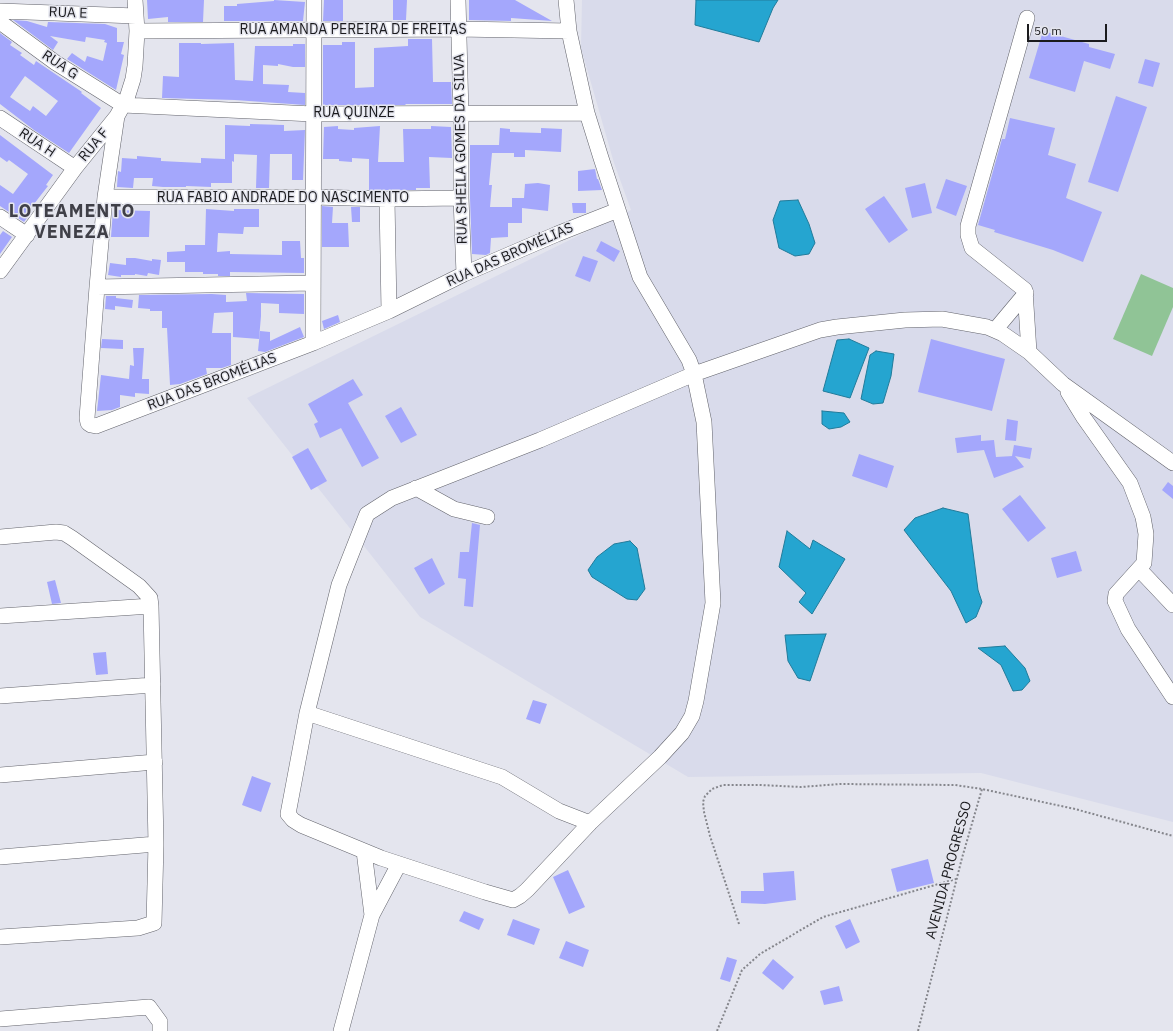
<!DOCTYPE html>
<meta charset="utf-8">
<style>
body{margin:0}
#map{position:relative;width:1173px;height:1031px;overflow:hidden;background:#e4e5ee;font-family:"IBM Plex Sans",sans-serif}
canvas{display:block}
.scale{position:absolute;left:1027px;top:24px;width:80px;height:18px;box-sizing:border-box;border:2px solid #1b1b1e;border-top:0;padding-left:5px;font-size:12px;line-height:14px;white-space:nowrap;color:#1b1b1e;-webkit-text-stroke:3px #e4e5ee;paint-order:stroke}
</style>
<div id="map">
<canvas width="1173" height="1031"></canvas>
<div class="scale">50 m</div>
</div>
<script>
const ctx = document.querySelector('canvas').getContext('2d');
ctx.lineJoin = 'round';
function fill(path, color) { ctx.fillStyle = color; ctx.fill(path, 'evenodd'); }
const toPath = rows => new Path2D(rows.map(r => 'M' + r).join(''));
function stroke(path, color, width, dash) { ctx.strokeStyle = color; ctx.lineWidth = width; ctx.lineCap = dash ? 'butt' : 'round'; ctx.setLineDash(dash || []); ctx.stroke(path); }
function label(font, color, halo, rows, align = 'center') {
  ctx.font = font + ' "IBM Plex Sans",sans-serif'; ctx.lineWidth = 3; ctx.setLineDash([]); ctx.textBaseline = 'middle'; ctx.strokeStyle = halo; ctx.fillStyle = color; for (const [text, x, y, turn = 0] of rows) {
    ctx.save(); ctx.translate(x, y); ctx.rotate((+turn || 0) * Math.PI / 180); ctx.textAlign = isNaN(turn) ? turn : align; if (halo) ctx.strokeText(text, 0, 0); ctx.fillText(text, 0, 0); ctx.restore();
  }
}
const built = toPath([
 [582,0,1173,0,1173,822,981,773,688,777,420,617,247,398,631,210,614,163,581,48]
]);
const green = toPath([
 [1141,274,1173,288,1173,307,1152,356,1113,339]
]);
const water = toPath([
 [696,0,778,0,773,8,759,42,695,25,696,0],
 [798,200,809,224,815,243,809,254,795,256,779,248,773,220,780,201,798,200],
 [849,339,869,348,850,398,823,391,837,340,849,339],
 [876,351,894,354,891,376,883,403,873,404,861,399,870,355,876,351],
 [822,411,844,413,850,422,841,427,829,429,822,424,822,411],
 [943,508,968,514,978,590,982,602,976,617,966,623,951,591,904,530,915,518,943,508],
 [787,531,810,549,813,540,845,559,812,614,799,602,806,593,779,567,787,531],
 [630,541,637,548,645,589,637,600,627,599,592,577,588,570,597,557,614,544,630,541],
 [826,634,810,681,798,678,788,661,785,635,826,634],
 [1005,646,1025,668,1030,681,1022,690,1013,691,1001,665,978,648,1005,646]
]);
const building = toPath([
 [147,0,204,0,203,22,168,22,168,17,148,19],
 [274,0,305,2,303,21,224,21,224,6,237,6,237,4,274,1],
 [324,0,343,0,343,21,323,21],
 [393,0,407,0,406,20,393,20],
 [469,0,515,0,552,21,511,18,511,21,469,20],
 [13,20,27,21,47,27,48,22,105,24,117,28,117,42,124,42,121,54,124,55,116,90,67,59,72,53,85,62,87,56,103,61,107,43,104,42,105,40,86,37,85,42,50,36,58,42,53,50],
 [1043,31,1089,44,1089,47,1115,54,1110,69,1084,61,1075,92,1029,78],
 [0,33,12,42,10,45,22,53,20,55,34,65,36,61,82,92,81,93,101,108,69,153,34,130,0,104],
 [25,76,58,101,46,116,33,106,30,111,10,97],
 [408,39,432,39,433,82,451,82,452,104,406,104,405,105,323,105,323,45,342,45,342,42,355,42,355,88,374,87,374,48,408,46],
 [179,43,201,43,201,44,234,43,235,80,253,81,255,46,293,46,293,44,305,44,305,67,293,67,278,64,278,66,263,65,263,84,289,85,288,92,305,93,305,105,235,100,162,98,163,76,179,77],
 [1145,59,1160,63,1153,87,1138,83],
 [1116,96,1147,107,1118,192,1088,182],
 [1010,118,1055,128,1048,155,1076,164,1066,198,1102,212,1083,262,1053,250,994,232,995,230,978,225,1002,139,1005,139],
 [250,124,284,125,284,131,305,130,303,180,292,180,292,154,270,154,269,188,256,188,257,155,234,154,234,162,232,161,232,183,211,183,211,187,186,186,186,187,163,187,152,186,153,178,134,178,133,188,117,187,118,171,121,172,122,158,137,159,137,156,161,158,161,161,201,163,201,158,225,159,225,125,250,126],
 [338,126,338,129,354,130,354,128,380,126,378,162,404,162,403,129,431,129,431,126,451,127,452,158,429,157,430,188,416,188,416,190,369,190,369,159,352,158,352,162,339,161,339,159,323,159,324,127],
 [500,128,510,129,510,132,541,133,541,128,562,129,561,152,525,150,525,157,514,157,514,153,492,153,489,185,492,185,490,207,512,207,512,198,524,198,525,184,538,183,550,185,548,211,522,208,522,223,508,223,508,237,491,238,490,253,486,255,472,254,470,198,470,145,499,145],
 [0,135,53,175,46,185,48,186,30,209,32,211,24,222,0,206,0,185,13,194,28,174,9,160,7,162,0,157],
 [595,169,597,179,598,179,602,190,578,191,578,171],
 [946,179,967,186,956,216,936,208],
 [925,183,932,213,912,218,905,188],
 [884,196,908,230,889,243,865,209],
 [572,203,586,203,586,213,573,213],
 [322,206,333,207,332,223,348,223,349,247,322,247],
 [351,207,360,207,360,222,352,222],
 [206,209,234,211,234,209,259,209,259,227,244,227,243,234,218,233,217,252,230,251,230,254,282,255,282,241,300,241,301,258,304,258,304,273,230,272,230,276,218,276,218,274,203,274,203,272,185,272,185,262,167,262,167,252,185,251,185,245,205,245],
 [113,210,150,211,149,237,111,237],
 [3,231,12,237,0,254,0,235],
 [601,241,620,251,614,262,596,251],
 [583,256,598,261,590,282,575,276],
 [126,258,135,258,152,261,152,259,161,260,159,275,148,273,147,276,135,274,135,275,121,275,121,277,108,275,110,263,126,265],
 [246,293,304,294,304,314,279,313,279,304,261,303,261,316,259,339,233,337,233,312,214,313,212,333,231,333,231,365,222,368,206,368,207,374,180,384,170,385,167,328,162,328,162,311,150,311,150,309,138,308,139,295,212,294,226,295,226,302,247,301],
 [106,296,116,296,116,298,133,300,132,308,115,306,115,310,105,309],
 [338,315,340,322,324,329,322,321],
 [300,327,304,337,265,352,258,351,260,331,270,332,270,341],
 [102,339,123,340,123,349,101,348],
 [931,339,1005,359,992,411,918,392],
 [133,348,144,348,142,379,149,379,149,394,135,393,135,397,120,395,120,407,112,410,97,411,101,375,129,379,130,365,134,366],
 [353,379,363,395,348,403,379,458,362,467,341,428,320,438,314,424,318,422,308,404],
 [401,407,417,435,401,443,385,416],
 [1007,419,1018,421,1016,441,1005,440],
 [981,435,981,441,994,440,996,457,1013,456,1012,456,1014,445,1032,448,1030,459,1015,456,1024,467,994,478,984,450,957,453,955,438],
 [308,448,327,481,311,490,292,457],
 [859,454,894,466,887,488,852,476],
 [1168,482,1173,486,1173,499,1162,490],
 [1020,495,1046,528,1028,542,1002,509],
 [472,523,480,525,473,607,464,606,466,579,458,578,460,552,469,552],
 [1076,551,1082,571,1057,578,1051,558],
 [432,558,445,584,429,594,414,568],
 [55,580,61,603,52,604,47,582],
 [106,652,108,674,96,675,93,653],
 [533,700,547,704,540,724,526,719],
 [252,776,271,783,261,812,242,805],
 [928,859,934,883,897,892,891,869],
 [568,870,585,907,569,914,553,877],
 [794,871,796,900,765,904,741,903,741,891,764,891,763,873],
 [464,911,484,919,479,930,459,921],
 [513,919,540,929,534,945,507,935],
 [850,919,860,942,846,949,835,926],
 [566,941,589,950,583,967,559,958],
 [727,957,737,960,730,982,720,979],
 [773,959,794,977,783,990,762,973],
 [839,986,843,1001,824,1005,820,991]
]);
const path = toPath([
 [739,924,710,836,704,812,703,802,705,796,712,789,723,785,761,785,801,787,840,784,955,785,982,789,1075,809,1173,836],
 [717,1031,742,970,760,954,823,917,956,879],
 [918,1031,962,858,982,789]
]);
const minor = toPath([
 [458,0,461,114,461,198,464,274],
 [566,0,569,31,587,113,601,158,640,277,689,360,694,374,704,422,713,603,696,701,692,716,682,733,660,757,590,823,527,890,520,896,513,900,485,892,381,858,301,825,293,820,288,814,307,713,339,585,367,514,392,498,540,440,694,374,820,330,837,327,905,320,942,319,987,327,1003,334,1029,352,1063,384,1173,463],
 [0,11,136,16],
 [1027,18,968,226,968,235,972,248,1025,290,1029,352],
 [0,22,56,63,123,105,313,114,587,113],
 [137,31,458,29,569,31],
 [117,116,105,197,97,287,87,418,88,423,91,425,96,426,313,343,389,311,464,274,557,234,618,210],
 [0,118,75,168],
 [105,197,313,197,387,199,461,198],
 [387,199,389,311],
 [0,217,27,235],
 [0,271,75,168,117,116,127,98,133,79,135,66,137,31,135,0],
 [97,287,313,283],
 [995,330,1026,293],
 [313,343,314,0],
 [1068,392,1084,418,1130,483,1143,517,1146,534,1144,563,1116,594,1115,601,1128,629,1173,697],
 [416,488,454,509,487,517],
 [0,537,56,532,64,533,72,538,139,586,150,598,151,606,156,844,154,923,138,928,0,937],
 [1139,569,1173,605],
 [0,616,151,606],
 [0,696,153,685],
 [307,713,502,777,559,811,590,823],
 [0,775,155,762],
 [364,851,372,915],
 [0,857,156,844],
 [0,1019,149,1007,160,1022,160,1031],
 [341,1031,372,915,399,864]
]);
const streetNames = [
 ["RUA E",68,13,2],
 ["RUA AMANDA PEREIRA DE FREITAS",353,30],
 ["RUA G",60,65,34],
 ["RUA QUINZE",354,113],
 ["RUA H",37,143,34],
 ["RUA F",94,145,-50],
 ["RUA SHEILA GOMES DA SILVA",461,149,-91],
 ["RUA FABIO ANDRADE DO NASCIMENTO",283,198],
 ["RUA DAS BROMÉLIAS",510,255,-24],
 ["RUA DAS BROMÉLIAS",212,382,-21],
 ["AVENIDA PROGRESSO",949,870,-75]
];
const districtNames = [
 ["LOTEAMENTO",72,212],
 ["VENEZA",72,233]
];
fill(built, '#d9dbeb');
fill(green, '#90c496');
fill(water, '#25a5d0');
stroke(water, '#227c9b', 1);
fill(building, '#a4a7fc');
stroke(minor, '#63646c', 16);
stroke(path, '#85868c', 2, [2, 2]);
stroke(minor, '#fff', 15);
label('14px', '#1b1b1e', '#e4e5ee', streetNames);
ctx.letterSpacing = '1px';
label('bold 18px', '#404048', '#e4e5ee', districtNames);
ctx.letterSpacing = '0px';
</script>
